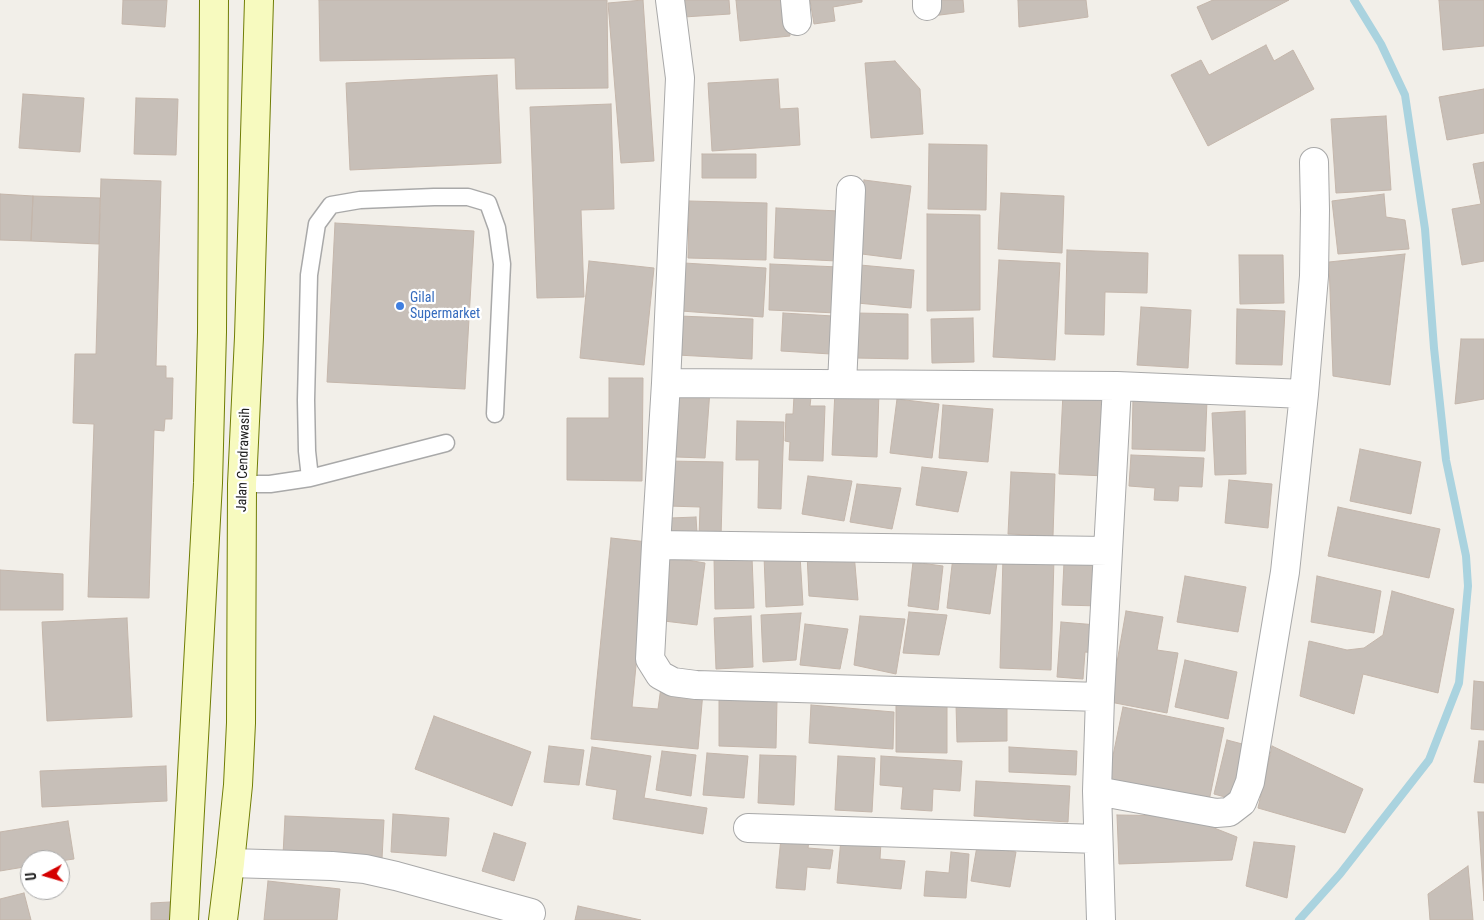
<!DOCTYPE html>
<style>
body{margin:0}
#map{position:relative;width:1484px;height:920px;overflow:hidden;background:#f2efe9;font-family:"Roboto Condensed",sans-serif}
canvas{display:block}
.north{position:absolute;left:20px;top:850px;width:50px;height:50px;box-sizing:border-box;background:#fff;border:1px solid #a7a7a7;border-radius:50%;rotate:264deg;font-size:14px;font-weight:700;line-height:20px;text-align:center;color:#222}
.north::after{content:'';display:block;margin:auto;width:18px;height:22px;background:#d40000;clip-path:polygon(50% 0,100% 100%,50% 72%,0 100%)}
</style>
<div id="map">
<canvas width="1484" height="920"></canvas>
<div class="north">U</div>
</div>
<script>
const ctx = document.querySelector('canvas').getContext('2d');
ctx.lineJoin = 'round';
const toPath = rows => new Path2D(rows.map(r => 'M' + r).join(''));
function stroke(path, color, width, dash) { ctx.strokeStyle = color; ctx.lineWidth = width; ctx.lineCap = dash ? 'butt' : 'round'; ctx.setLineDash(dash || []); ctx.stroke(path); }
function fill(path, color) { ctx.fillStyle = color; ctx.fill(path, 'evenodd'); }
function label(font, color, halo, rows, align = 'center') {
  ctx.font = font + ' "Roboto Condensed",sans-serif'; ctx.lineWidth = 4.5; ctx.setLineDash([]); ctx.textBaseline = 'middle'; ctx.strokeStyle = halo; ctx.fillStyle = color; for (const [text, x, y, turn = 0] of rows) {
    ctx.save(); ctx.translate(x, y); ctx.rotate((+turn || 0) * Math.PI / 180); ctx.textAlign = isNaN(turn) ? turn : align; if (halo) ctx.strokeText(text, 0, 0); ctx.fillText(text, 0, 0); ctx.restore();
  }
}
const stream = toPath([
 [1299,920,1340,874,1429,760,1459,683,1468,586,1466,556,1446,460,1434,348,1425,229,1405,95,1381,44,1354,0]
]);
const building = toPath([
 [123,0,167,0,165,27,122,24,123,0],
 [319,0,607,0,608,88,516,89,515,58,320,61,319,0],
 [643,0,654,161,621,163,608,3,643,0],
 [683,0,729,0,730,14,684,17,683,0],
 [736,0,786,0,790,36,740,41,736,0],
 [810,0,862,0,862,2,833,7,835,21,814,24,810,0],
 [930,0,963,0,964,12,932,16,930,0],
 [1018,0,1086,0,1088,17,1019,27,1018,0],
 [1213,0,1289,0,1212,40,1197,7,1213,0],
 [1439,0,1484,0,1484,46,1443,50,1439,0],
 [1266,45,1274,61,1293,50,1314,89,1208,146,1171,75,1201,60,1209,75,1266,45],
 [895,61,920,89,923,134,871,138,865,63,895,61],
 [497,75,501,163,350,170,346,83,497,75],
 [778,79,780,109,798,108,800,145,712,151,708,83,778,79],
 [1484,89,1484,133,1447,140,1439,97,1484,89],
 [23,94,84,98,80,152,19,148,23,94],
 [136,98,178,99,176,155,134,154,136,98],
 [611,104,614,209,581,210,584,297,537,298,530,107,611,104],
 [1386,116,1391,190,1336,193,1331,119,1386,116],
 [929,144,987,145,986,210,928,209,929,144],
 [702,154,756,154,756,178,702,178,702,154],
 [1484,162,1484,261,1462,265,1452,209,1481,204,1473,164,1484,162],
 [101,179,161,181,156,366,166,366,166,378,173,378,172,419,165,419,164,431,154,430,149,598,88,597,94,424,73,423,75,354,96,354,101,179],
 [864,180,911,186,901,259,854,253,864,180],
 [1001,193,1064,196,1062,253,998,249,1001,193],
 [0,194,33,196,31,241,0,240,0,194],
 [1384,194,1386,217,1405,220,1409,249,1338,254,1332,201,1384,194],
 [33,196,100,198,99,244,31,241,33,196],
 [689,201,767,203,766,260,688,258,689,201],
 [776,208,839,211,837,261,774,258,776,208],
 [927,214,980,215,980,310,927,311,927,214],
 [335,223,474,231,465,389,327,382,335,223],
 [1067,250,1148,253,1147,293,1105,292,1104,335,1065,334,1067,250],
 [1405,254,1390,385,1333,376,1329,262,1405,254],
 [1239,255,1283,255,1284,303,1240,304,1239,255],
 [999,260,1060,263,1055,360,993,357,999,260],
 [589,261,654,268,644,365,580,358,589,261],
 [684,263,766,268,763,317,681,311,684,263],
 [770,264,839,267,837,313,769,310,770,264],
 [860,265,914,270,911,308,857,303,860,265],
 [1141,307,1191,310,1188,368,1137,365,1141,307],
 [1237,309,1285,311,1282,365,1236,364,1237,309],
 [783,313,833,316,831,354,781,351,783,313],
 [856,313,908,314,908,359,855,358,856,313],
 [679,316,753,319,752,359,677,355,679,316],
 [973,318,974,362,932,363,931,319,973,318],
 [1461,339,1484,339,1484,399,1455,404,1461,339],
 [609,378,643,378,642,481,567,480,567,418,609,418,609,378],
 [678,389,710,390,705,458,676,457,678,389],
 [835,390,879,391,877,457,832,455,835,390],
 [1063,393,1109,395,1106,476,1059,474,1063,393],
 [794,396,811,397,810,406,825,406,823,461,789,460,790,442,785,441,786,414,793,414,794,396],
 [1133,398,1207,400,1205,451,1132,449,1133,398],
 [897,399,939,404,932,458,890,453,897,399],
 [943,405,993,409,988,462,939,458,943,405],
 [1245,411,1246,474,1215,475,1212,413,1245,411],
 [737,421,784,422,781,509,758,508,759,460,736,460,737,421],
 [1360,449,1421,462,1411,514,1350,501,1360,449],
 [1131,455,1204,458,1202,487,1179,486,1178,501,1154,500,1155,488,1129,486,1131,455],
 [668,461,723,462,721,538,699,538,700,507,668,506,668,461],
 [922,467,967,472,958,512,916,505,922,467],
 [1011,472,1055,474,1053,536,1008,534,1011,472],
 [808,476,852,481,844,521,802,514,808,476],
 [1229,480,1272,484,1268,528,1225,523,1229,480],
 [857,484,901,488,892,529,850,522,857,484],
 [1338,507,1440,529,1429,578,1328,556,1338,507],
 [696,517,697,533,671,534,670,518,696,517],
 [611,538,648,542,632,707,658,709,661,687,703,692,698,749,591,739,611,538],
 [854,553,858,600,809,596,807,554,854,553],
 [800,555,803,605,766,607,764,556,800,555],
 [669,557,705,563,697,625,664,621,669,557],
 [752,557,754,608,715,609,714,558,752,557],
 [953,557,997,563,990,614,947,608,953,557],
 [1003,557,1054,558,1051,670,1000,668,1003,557],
 [913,562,943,566,938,610,908,606,913,562],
 [1064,562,1101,564,1100,606,1062,605,1064,562],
 [0,570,63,574,63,610,0,610,0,570],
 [1185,576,1246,587,1238,632,1177,622,1185,576],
 [1317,576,1381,591,1374,633,1311,622,1317,576],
 [1392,591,1454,609,1438,693,1363,674,1354,714,1300,696,1309,641,1347,650,1364,648,1383,635,1392,591],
 [1126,611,1163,617,1157,650,1178,653,1167,713,1110,702,1126,611],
 [909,612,947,615,939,655,903,653,909,612],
 [801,613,796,660,763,662,761,615,801,613],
 [751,616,753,667,716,669,714,618,751,616],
 [860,616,905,619,896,674,854,665,860,616],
 [127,618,132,717,47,721,42,622,127,618],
 [1061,622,1097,625,1095,653,1085,652,1083,679,1057,677,1061,622],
 [805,624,848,629,840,669,800,665,805,624],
 [1185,660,1237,672,1228,719,1175,707,1185,660],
 [1474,681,1484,682,1484,730,1471,729,1474,681],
 [719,699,777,700,776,748,719,746,719,699],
 [896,702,947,703,947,753,896,752,896,702],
 [956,704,1007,704,1007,741,957,742,956,704],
 [811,705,894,712,893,749,809,743,811,705],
 [1123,707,1224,728,1209,801,1108,780,1123,707],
 [434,716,531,752,512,806,415,769,434,716],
 [1227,740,1250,746,1236,800,1214,794,1227,740],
 [1479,741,1484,741,1484,783,1474,782,1479,741],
 [549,746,584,750,579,785,544,782,549,746],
 [1272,746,1363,789,1345,833,1258,808,1272,746],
 [592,747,651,756,644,798,707,808,703,834,613,819,617,790,586,785,592,747],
 [1009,747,1077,751,1076,775,1009,772,1009,747],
 [662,751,696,755,691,796,656,790,662,751],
 [707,753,748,756,744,798,703,795,707,753],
 [760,755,796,756,794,805,758,803,760,755],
 [838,756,875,758,872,812,835,810,838,756],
 [881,756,962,761,960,791,933,789,932,811,901,809,903,787,880,785,881,756],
 [166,766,167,801,42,807,40,771,166,766],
 [976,781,1070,786,1068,822,974,816,976,781],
 [1478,812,1484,812,1484,901,1478,812],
 [393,814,449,818,446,856,391,852,393,814],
 [1117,815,1184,816,1237,837,1232,860,1119,864,1117,815],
 [285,816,384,820,382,859,283,855,285,816],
 [68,821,74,859,60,861,60,860,30,860,30,866,0,871,0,832,68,821],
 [494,833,526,843,514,881,482,871,494,833],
 [781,838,809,841,808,848,833,850,830,869,807,867,805,890,776,888,781,838],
 [841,839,881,842,880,859,905,861,901,889,837,883,841,839],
 [1254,842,1295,846,1287,898,1246,886,1254,842],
 [977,846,1016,852,1010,887,971,881,977,846],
 [951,852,969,854,966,898,924,896,926,871,949,873,951,852],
 [1468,866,1473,920,1430,920,1428,894,1468,866],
 [268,881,340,889,337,920,264,920,268,881],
 [24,893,31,920,0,920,0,899,24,893],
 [170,902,171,920,151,920,151,903,170,902],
 [578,906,641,920,575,920,578,906]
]);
const lane = toPath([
 [310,478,446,443],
 [242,484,270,484,310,478,307,451,306,400,309,275,317,224,331,205,360,200,434,197,468,197,488,203,497,228,502,264,495,414]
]);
const street = toPath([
 [670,0,680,78,666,383,1117,386,1100,697,1097,791,1101,920],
 [795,0,797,21],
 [927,0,927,6],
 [666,383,656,545,650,659,660,675,673,682,696,685,1100,697],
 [842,384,851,190],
 [1117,386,1304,394],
 [656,545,1108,551],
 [1097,791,1216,813,1229,812,1242,802,1250,782,1285,572,1304,394,1314,276,1315,210,1314,162],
 [748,828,1098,839],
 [230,863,332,866,365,869,396,876,531,913]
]);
const secondary = toPath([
 [184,920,208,483,212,332,214,0],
 [223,920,230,863,238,785,241,723,242,484,249,337,259,0]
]);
const markers = [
 [400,306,5,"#3f7fe0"]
];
const shopNames = [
 ["Gilal",410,298],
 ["Supermarket",410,314]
];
const streetNames = [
 ["Jalan Cendrawasih",244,460,-88]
];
stroke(stream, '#aad3df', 8);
fill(building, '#c7bfb8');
stroke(building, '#c4b6ab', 1);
stroke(lane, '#a9a9a9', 19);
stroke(street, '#a9a9a9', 30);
stroke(secondary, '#707d05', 30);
stroke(lane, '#fff', 16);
stroke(street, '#fff', 28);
stroke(secondary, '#f7fabf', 28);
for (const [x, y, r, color] of markers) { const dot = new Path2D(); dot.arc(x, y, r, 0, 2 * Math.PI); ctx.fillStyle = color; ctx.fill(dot); stroke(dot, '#fff', 2); }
label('14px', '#366cbe', '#fff', shopNames, 'left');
label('14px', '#222', '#fff', streetNames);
</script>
